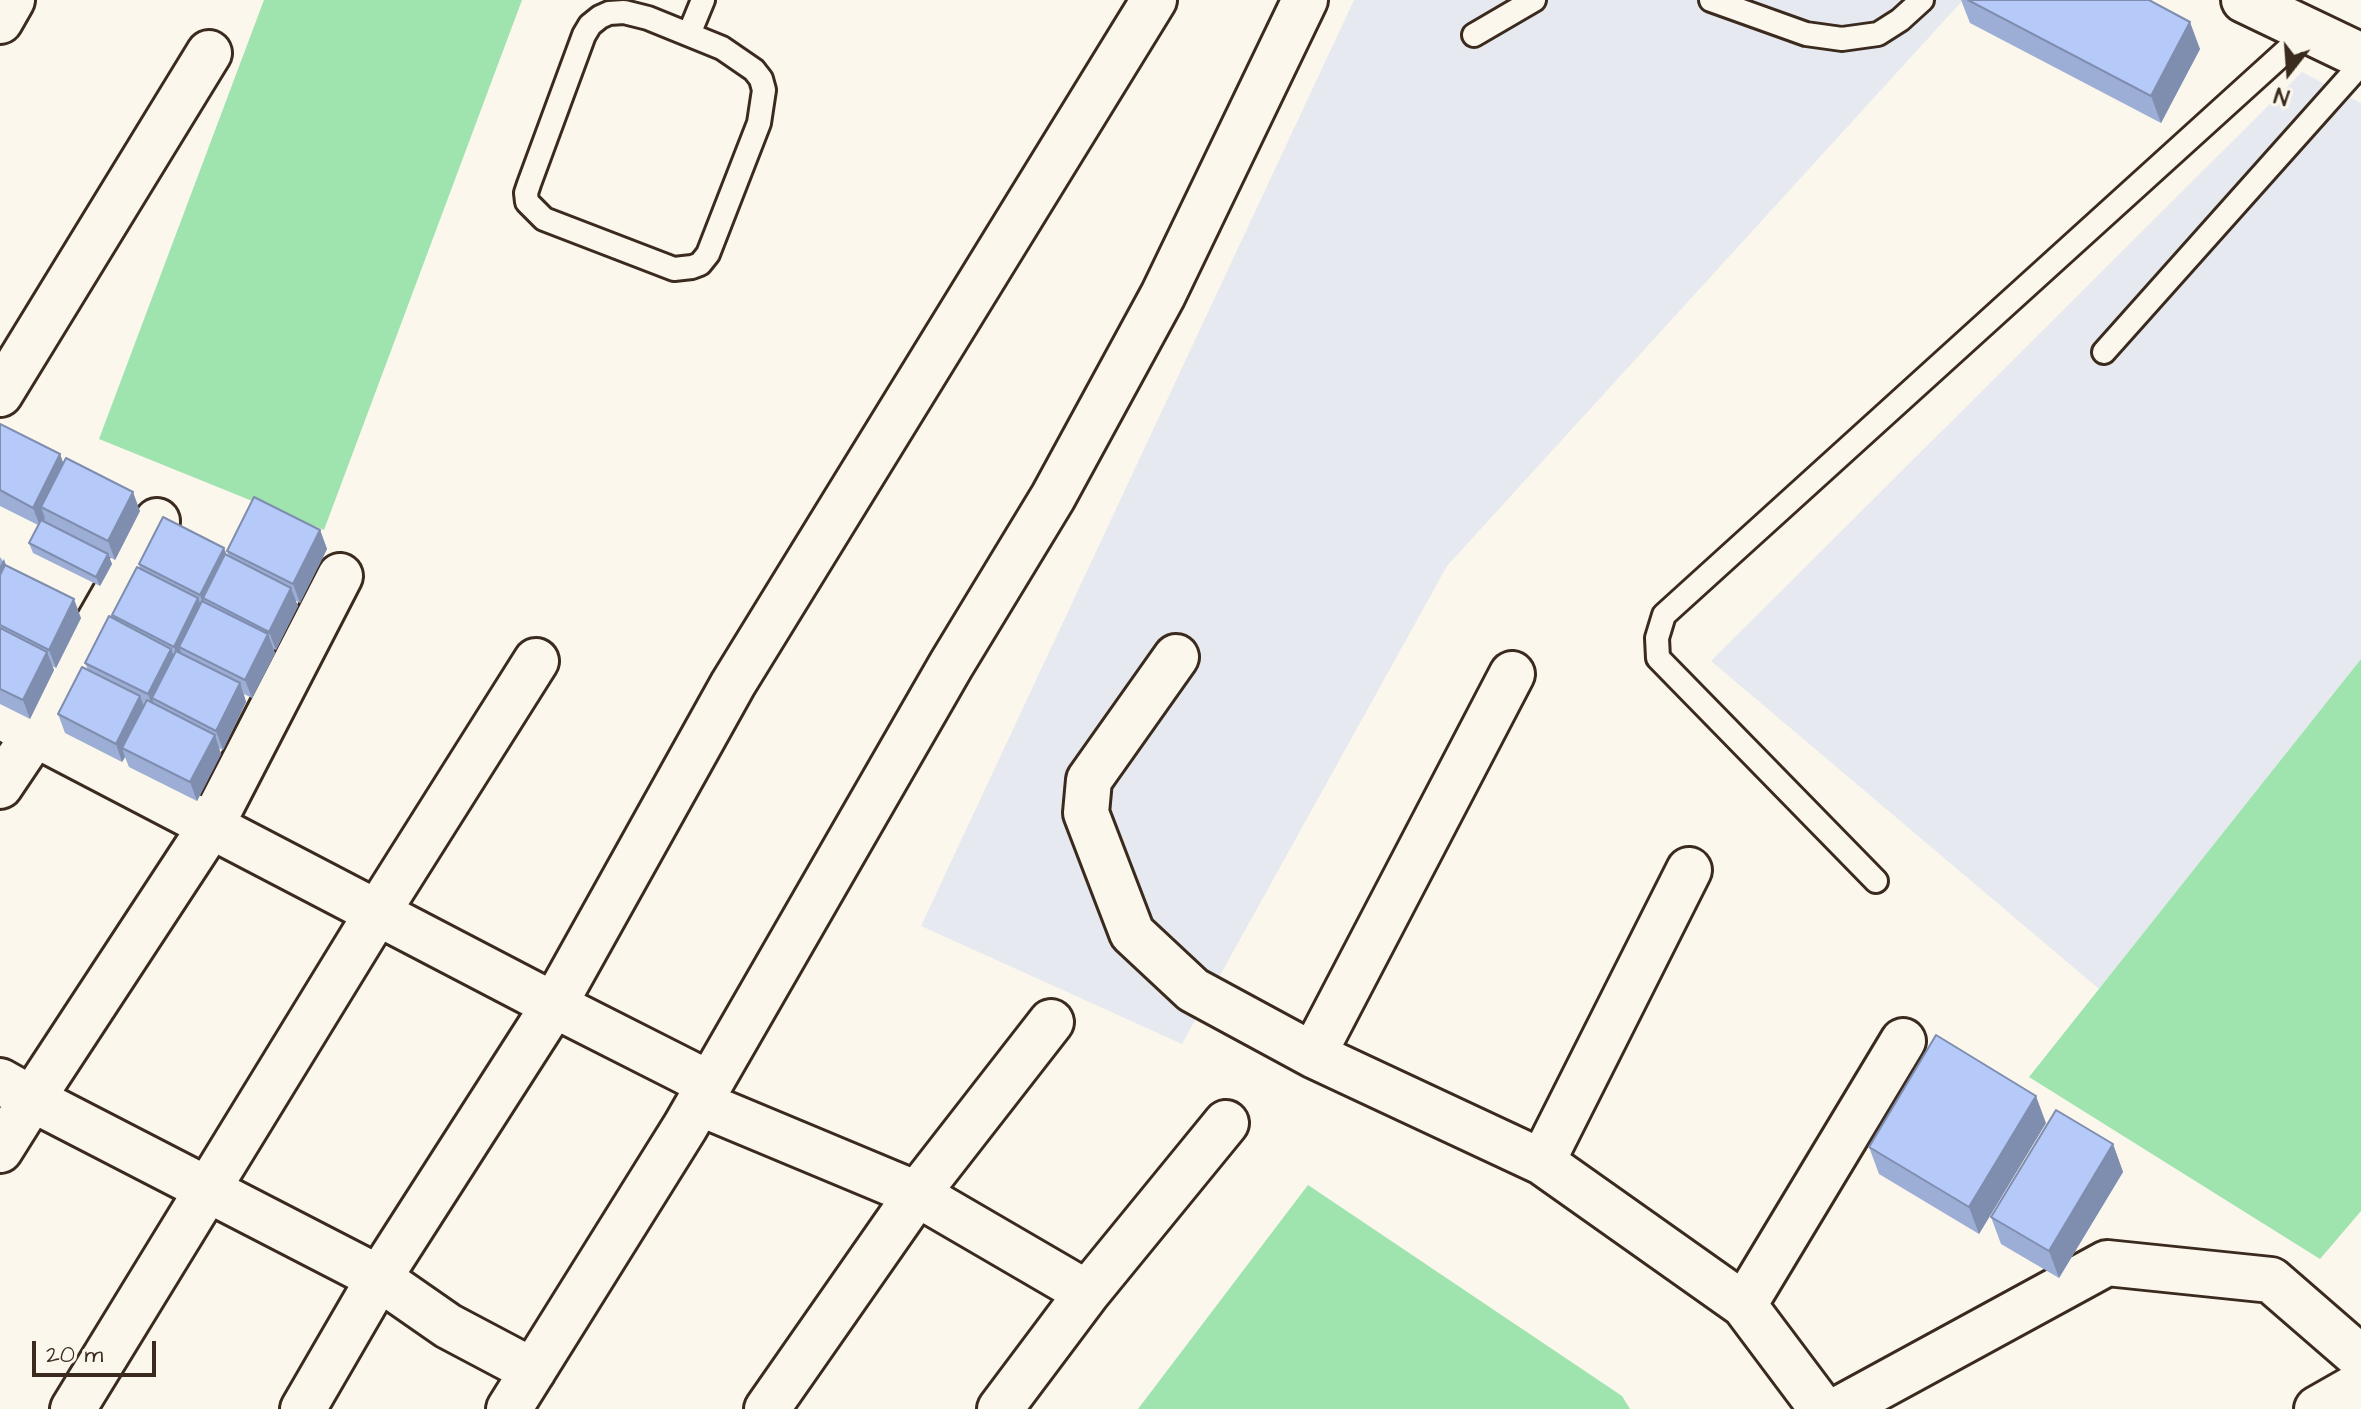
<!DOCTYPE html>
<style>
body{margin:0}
#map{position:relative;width:2361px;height:1409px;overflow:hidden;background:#fbf7ec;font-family:"Architects Daughter",sans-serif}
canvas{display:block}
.north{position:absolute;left:2249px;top:32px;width:80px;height:80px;-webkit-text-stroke:6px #fbf7ec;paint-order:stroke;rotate:197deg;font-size:22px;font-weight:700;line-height:32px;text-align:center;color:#3b2a1e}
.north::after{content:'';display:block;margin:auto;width:28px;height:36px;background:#3b2a1e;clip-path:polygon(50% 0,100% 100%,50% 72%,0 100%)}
.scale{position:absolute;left:32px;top:1341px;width:124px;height:36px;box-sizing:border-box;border:4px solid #3b2a1e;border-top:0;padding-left:10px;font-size:24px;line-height:28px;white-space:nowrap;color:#3b2a1e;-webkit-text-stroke:6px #fbf7ec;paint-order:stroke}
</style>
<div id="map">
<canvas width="2361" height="1409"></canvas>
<div class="north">N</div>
<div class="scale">20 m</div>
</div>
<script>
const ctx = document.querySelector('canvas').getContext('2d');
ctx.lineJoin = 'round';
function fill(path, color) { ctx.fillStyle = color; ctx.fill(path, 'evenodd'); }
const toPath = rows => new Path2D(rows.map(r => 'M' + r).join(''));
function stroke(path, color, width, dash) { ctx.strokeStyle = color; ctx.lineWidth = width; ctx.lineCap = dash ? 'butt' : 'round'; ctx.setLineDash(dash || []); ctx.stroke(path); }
const built = toPath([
 [1354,0,1963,0,1447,566,1182,1044,921,926],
 [2302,72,2361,103,2361,659,2099,989,1711,661]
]);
const green = toPath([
 [264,0,522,0,324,530,99,439],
 [2361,659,2361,1211,2320,1259,2029,1077],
 [1308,1185,1622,1396,1630,1409,1138,1409]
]);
const service = toPath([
 [1711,0,1806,34,1842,39,1878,34,1900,20,1922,0],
 [624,12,648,18,722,48,754,70,761,79,764,90,759,123,708,254,700,264,692,267,674,269,544,219,527,202,526,193,529,184,584,35,590,25,600,17,609,13,624,12],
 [689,34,703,0],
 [1474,35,1534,0],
 [2104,352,2361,64],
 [1876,881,1658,658,1657,638,1664,615,2308,31]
]);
const minor = toPath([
 [0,21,12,0],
 [0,394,209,53],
 [1176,657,1089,780,1086,813,1132,933,1193,990,1313,1055,1542,1162,1744,1305,1822,1409],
 [0,716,554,1005,710,1084],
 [0,786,35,734,157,521],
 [1313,1055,1512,674],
 [0,1081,32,1099,211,826,340,576],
 [699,1103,917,1194,1087,1293],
 [0,1150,32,1099,379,1278,448,1326,533,1371],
 [1542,1162,1689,870],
 [1744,1305,1903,1041],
 [73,1409,377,913,536,661],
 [303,1409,379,1278,554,1005,733,684,1154,0],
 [509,1409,685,1127,951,665,1053,497,1163,295,1305,0],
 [767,1409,917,1194,1051,1022],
 [1000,1409,1087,1293,1226,1123],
 [1839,1409,2107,1263,2271,1280,2361,1358],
 [2317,1409,2361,1384]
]);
const secondary = toPath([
 [2244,0,2361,56]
]);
const wall = toPath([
 [1961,0,2149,0,2200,49,2161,123,1970,23],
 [0,424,60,454,63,463,140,511,115,560,109,557,112,564,100,586,33,553,29,543,38,525,0,506],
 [320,530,327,549,300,603,295,600,298,606,276,650,273,649,275,653,252,698,244,694,246,702,223,750,219,748,221,754,197,801,129,767,125,757,122,762,65,733,58,714,88,670,85,663,114,619,112,615,140,569,139,564,224,548,227,555,229,557,227,551],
 [0,557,6,565,81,618,56,668,52,666,54,670,30,719,0,704],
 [2046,1123,1979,1234,1879,1174,1869,1147],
 [2113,1144,2123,1172,2059,1278,2001,1244,1991,1217]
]);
const shadedWall = toPath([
 [2190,22,2200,49,2161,123,2151,96],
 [60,454,67,473,41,507,45,518,40,526,33,508],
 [133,492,140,511,115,560,108,541],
 [320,530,327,549,300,603,293,584],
 [224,548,230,566,203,598,208,612,207,614,200,595],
 [108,554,112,564,100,586,96,577],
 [4,559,10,578,0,598,0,566],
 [291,588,298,606,276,650,269,632],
 [198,598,205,617,179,647,184,660,181,665,174,647],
 [74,599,81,618,56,668,49,650],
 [268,634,275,653,252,698,245,680],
 [171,649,178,667,152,698,156,710,155,713,148,694],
 [47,652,54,670,30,719,23,700],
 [240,683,246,702,223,750,216,731],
 [140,696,147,715,122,748,125,757,122,762,116,744],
 [215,735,221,754,197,801,190,782],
 [2036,1096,2046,1123,1979,1234,1969,1207],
 [2113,1144,2123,1172,2059,1278,2049,1251]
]);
const building = toPath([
 [1968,0,2149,0,2190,22,2151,96,1968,0],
 [0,424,60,454,33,508,0,490,0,424],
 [66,458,133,492,108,541,41,507,66,458],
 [254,497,320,530,293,584,227,551,254,497],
 [163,517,224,548,200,595,139,564,163,517],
 [41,520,108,554,96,577,29,543,41,520],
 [225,554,291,588,269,632,203,598,225,554],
 [5,565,74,599,49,650,0,625,0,575,5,565],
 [137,567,198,598,174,647,112,615,137,567],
 [202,601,268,634,245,680,179,647,202,601],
 [109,616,171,649,148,694,85,663,109,616],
 [0,628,47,652,23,700,0,689,0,628],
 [176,651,240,683,216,731,152,698,176,651],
 [82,667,140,696,116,744,58,714,82,667],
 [147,700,215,735,190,782,122,748,147,700],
 [1936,1035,2036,1096,1969,1207,1869,1147,1936,1035],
 [2056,1110,2113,1144,2049,1251,1991,1217,2056,1110]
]);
fill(built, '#e6eaf0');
fill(green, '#9fe3ae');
stroke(service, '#3b2a1e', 28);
stroke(minor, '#3b2a1e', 50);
stroke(secondary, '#3b2a1e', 50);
stroke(service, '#fbf7ec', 22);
stroke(minor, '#fbf7ec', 44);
stroke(secondary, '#fbf7ec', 44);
fill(wall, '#9daed6');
fill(shadedWall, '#7f8dae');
fill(building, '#b6caf9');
stroke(building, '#7f8dae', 2);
</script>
